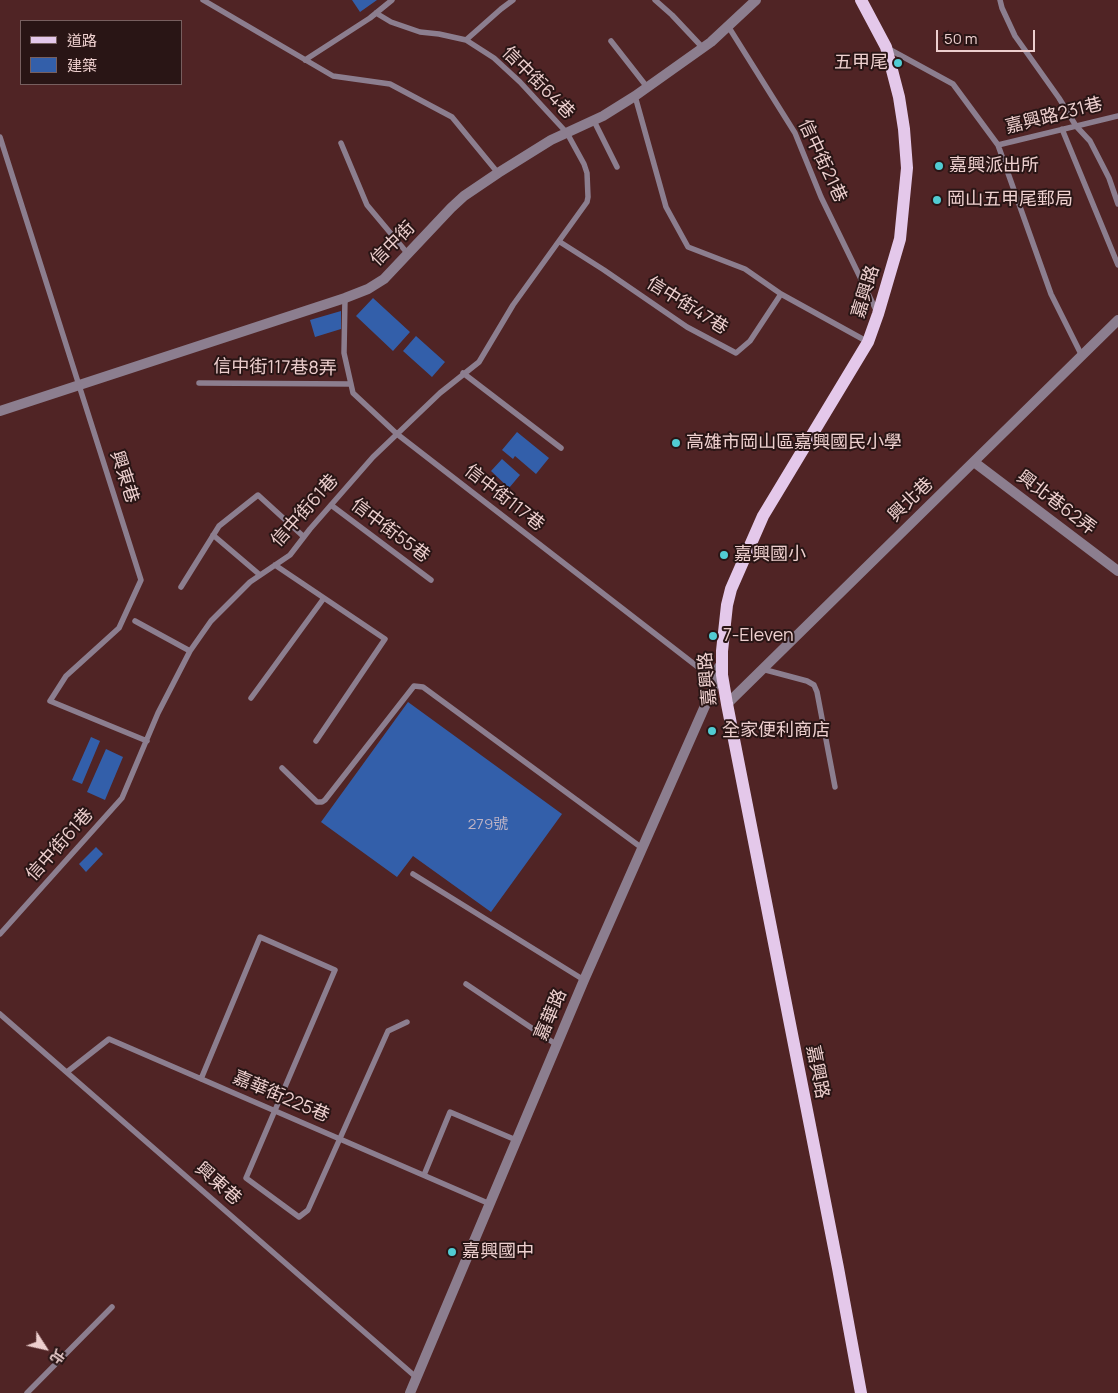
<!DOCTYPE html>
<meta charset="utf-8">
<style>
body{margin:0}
#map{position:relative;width:1118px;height:1393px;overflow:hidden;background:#502425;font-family:Manrope,"Noto Sans TC",sans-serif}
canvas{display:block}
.legend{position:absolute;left:20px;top:20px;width:162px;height:65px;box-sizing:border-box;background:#291515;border:1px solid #775f5f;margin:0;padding:6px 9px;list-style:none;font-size:15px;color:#edcfce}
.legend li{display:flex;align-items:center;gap:10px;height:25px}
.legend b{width:25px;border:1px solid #775f5f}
.north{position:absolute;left:20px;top:1323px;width:50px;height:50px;-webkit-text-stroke:4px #291515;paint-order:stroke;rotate:125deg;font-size:14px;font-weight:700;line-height:20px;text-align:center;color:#edcfce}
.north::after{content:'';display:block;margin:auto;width:18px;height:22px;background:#edcfce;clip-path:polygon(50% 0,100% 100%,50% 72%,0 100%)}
.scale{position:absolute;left:936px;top:30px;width:99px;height:22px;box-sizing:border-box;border:2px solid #edcfce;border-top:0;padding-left:6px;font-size:15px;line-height:18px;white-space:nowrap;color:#edcfce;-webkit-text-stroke:4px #291515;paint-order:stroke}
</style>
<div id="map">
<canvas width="1118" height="1393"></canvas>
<ul class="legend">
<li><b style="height:6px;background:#e4c8ea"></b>道路</li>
<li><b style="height:14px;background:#335faa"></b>建築</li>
</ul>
<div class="north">北</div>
<div class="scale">50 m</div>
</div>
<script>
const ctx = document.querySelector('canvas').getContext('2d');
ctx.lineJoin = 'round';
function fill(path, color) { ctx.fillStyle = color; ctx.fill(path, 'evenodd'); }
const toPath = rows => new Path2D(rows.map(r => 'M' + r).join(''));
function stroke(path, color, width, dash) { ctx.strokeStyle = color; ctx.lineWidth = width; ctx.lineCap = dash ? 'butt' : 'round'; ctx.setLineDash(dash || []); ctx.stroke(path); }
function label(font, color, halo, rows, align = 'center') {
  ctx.font = font + ' Manrope,"Noto Sans TC",sans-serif'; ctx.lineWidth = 4; ctx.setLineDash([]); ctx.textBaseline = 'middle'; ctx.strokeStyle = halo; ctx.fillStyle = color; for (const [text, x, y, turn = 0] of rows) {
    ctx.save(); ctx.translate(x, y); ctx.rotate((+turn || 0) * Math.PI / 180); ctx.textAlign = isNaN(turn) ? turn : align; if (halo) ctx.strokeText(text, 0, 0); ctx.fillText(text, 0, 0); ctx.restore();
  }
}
const building = toPath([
 [352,0,377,0,360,12],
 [373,298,410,332,393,351,356,316],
 [341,311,341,329,315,337,310,320],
 [416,336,445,362,432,377,403,351],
 [517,432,549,458,536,474,515,456,513,459,502,450],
 [502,459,520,475,509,488,491,471],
 [408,702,562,814,491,912,413,856,397,877,321,822],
 [91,737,100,741,82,784,72,780],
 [106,749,123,757,105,800,87,792],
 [96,847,103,854,86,872,79,864]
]);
const service = toPath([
 [203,0,333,76,390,84,452,117,498,173],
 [655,0,672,15,703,48],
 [1000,0,1002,8,1015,36,1059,98,1076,126,1090,141,1109,178,1118,204],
 [728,26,795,133,821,197,877,312],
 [466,40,501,9,513,0],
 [611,41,647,87],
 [887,48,953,84,998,145,1051,294,1082,356],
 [305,60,370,18,392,0],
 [635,96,666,207,688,247,745,269,781,294,868,342],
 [594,121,617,167],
 [1062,129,1118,265],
 [0,137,141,580,119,628,66,676,50,701,147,741],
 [341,143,367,205,408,254],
 [998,145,1118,116],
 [560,242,604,270,687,327,736,353,750,341,781,294],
 [345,298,344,353,353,393,397,434,716,681],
 [463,373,561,448],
 [199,383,351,384],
 [331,505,431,580],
 [213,535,260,575],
 [275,565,385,639,316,741],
 [181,587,219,526,258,495,304,537],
 [135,621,190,651],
 [762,669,807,681,814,685,817,692,835,787],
 [251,698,324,598],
 [282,768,317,802,322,802,325,800,414,686,423,687,642,848],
 [413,874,584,980],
 [0,934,122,798,158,713,190,651,211,621,250,582,290,555,310,529,373,457,440,393,479,362,513,305,587,202,588,197,587,173,584,164,567,133,520,82,494,58,466,40,439,34,420,32,391,22,376,13],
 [466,984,557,1045],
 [0,1014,417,1378],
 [67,1072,109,1039,490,1204],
 [201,1079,260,937,335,970,246,1178,299,1217,308,1210,388,1031,407,1022],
 [424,1175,450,1112,516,1140],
 [27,1393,112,1307]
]);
const minor = toPath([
 [974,462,1118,571],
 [727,704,1118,320]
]);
const tertiary = toPath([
 [0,411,345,298,368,289,384,279,451,208,464,196,498,173,551,140,603,116,635,96,711,42,756,0],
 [410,1393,584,980,716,681,719,667]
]);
const primary = toPath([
 [861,0,886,47,899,97,904,129,907,168,900,239,878,314,868,342,763,516,731,589,727,605,722,651,722,675,727,704,838,1268,861,1393]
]);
const markers = [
 [898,63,5,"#51ccd3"],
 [939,166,5,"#51ccd3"],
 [937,200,5,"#51ccd3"],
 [676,443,5,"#51ccd3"],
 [724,555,5,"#51ccd3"],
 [713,636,5,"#51ccd3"],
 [712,731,5,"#51ccd3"],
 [452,1252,5,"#51ccd3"]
];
const numberNames = [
 ["279號",488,825]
];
const poiNames = [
 ["五甲尾",888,63,"right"],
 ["嘉興派出所",949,166],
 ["岡山五甲尾郵局",947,200],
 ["高雄市岡山區嘉興國民小學",686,443],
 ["嘉興國小",734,555],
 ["7-Eleven",723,636],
 ["全家便利商店",722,731],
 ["嘉興國中",462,1252]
];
const streetNames = [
 ["信中街64巷",538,83,45],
 ["嘉興路231巷",1054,116,-14],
 ["信中街21巷",822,161,65],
 ["信中街",393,244,-45],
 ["嘉興路",866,292,-73],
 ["信中街47巷",687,306,32],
 ["信中街117巷8弄",275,368,1],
 ["興東巷",124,477,72],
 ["信中街117巷",504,498,38],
 ["興北巷",911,500,-44],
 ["興北巷62弄",1056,503,37],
 ["信中街61巷",305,511,-48],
 ["信中街55巷",390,531,37],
 ["嘉興路",708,679,-95],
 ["信中街61巷",60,845,-48],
 ["嘉華路",551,1015,-67],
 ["嘉興路",817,1072,79],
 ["嘉華街225巷",281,1097,23],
 ["興東巷",218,1184,41]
];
fill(building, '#335faa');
stroke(service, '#8c7e8f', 5.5);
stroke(minor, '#8c7e8f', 10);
stroke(tertiary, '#8c7e8f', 10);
stroke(primary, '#e4c8ea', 12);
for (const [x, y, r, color] of markers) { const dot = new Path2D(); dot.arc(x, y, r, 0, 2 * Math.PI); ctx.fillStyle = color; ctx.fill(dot); stroke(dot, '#291515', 2); }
label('15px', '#beb3c5', null, numberNames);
label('18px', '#edcfce', '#291515', poiNames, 'left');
label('18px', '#edcfce', '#291515', streetNames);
</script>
